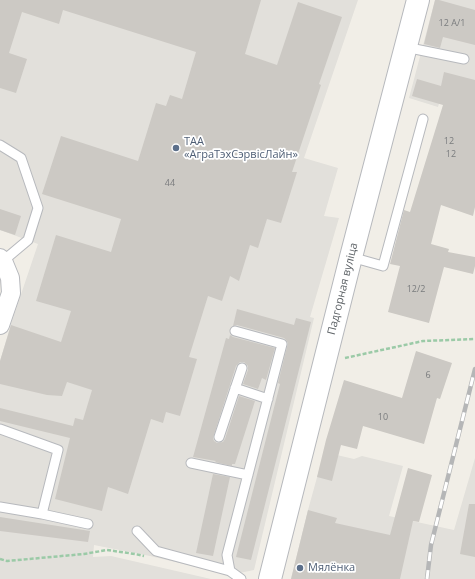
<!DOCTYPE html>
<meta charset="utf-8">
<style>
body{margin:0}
canvas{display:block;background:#f1eee7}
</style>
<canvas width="475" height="579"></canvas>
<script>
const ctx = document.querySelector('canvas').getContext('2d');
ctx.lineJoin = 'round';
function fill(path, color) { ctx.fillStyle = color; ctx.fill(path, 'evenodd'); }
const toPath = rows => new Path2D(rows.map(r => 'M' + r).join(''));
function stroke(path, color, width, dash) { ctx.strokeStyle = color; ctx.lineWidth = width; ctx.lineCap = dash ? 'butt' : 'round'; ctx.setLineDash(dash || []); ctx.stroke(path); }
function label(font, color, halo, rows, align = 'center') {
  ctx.font = font + ' "Open Sans",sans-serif'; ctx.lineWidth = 3.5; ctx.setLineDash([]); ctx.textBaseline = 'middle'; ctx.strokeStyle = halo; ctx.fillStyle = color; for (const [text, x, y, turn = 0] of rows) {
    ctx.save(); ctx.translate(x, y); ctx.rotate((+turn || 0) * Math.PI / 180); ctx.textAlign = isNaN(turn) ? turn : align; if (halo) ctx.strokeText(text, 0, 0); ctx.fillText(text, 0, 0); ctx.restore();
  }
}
const industrial = toPath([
 [0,0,358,0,304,158,338,168,324,216,339,218,310,317,314,318,254,570,230,575,150,556,94,545,93,557,111,556,211,579,0,579,0,361,11,324,38,244,0,230],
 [435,0,475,0,475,106,441,97,438,107,409,98],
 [324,452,354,459,362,456,403,466,389,516,454,530,475,458,475,579,291,579,308,510]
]);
const building = toPath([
 [0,0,261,0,245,54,277,65,298,2,342,17,319,84,321,85,292,172,297,172,281,223,267,219,258,248,250,245,239,281,230,276,222,301,208,296,189,357,197,359,180,416,166,412,163,423,151,419,128,494,108,487,102,511,55,499,70,438,0,421,0,408,73,426,75,418,83,420,92,390,67,382,62,396,47,395,0,384,0,361,11,325,61,342,71,311,36,301,56,235,111,252,121,219,42,194,61,136,138,161,156,103,166,106,170,95,182,99,196,52,63,10,59,24,22,12,9,53,27,59,16,93,0,88],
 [435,0,439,0,475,10,475,45,443,37,440,48,424,44],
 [444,72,475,80,475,207,473,216,441,205,431,244,449,249,448,252,475,257,475,266,473,274,444,267,429,323,388,312,400,266,390,264,404,210,410,212,443,105,412,96,417,79,441,86],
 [0,209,21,216,15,235,0,230],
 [237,309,294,325,296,318,311,322,251,560,236,557,280,384,278,383,288,343,286,340,284,338,237,325,233,326],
 [230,335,233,337,275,348,266,380,262,378,258,389,243,384,248,370,248,366,244,362,240,362,236,366,213,438,214,441,217,443,223,442,225,439,239,396,255,401,235,464,232,464,232,466,215,462,216,461,193,457,226,338,229,339],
 [416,351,452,363,440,399,437,398,424,444,363,426,357,449,341,445,332,481,317,477,326,440,344,380,402,398],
 [408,468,432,475,419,522,413,521,400,579,291,579,308,510,337,518,335,523,390,535],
 [213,474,230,477,213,556,196,553],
 [469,504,475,504,475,557,460,554],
 [0,517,90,531,88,542,0,531]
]);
const path = toPath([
 [345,358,423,341,475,339],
 [0,559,7,561,84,554,107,550,135,554,144,556]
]);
const service = toPath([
 [405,47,464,59],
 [0,145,21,158,38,208,28,240,3,261],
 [351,257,383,266,423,119],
 [235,331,282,344,227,555,230,571,241,579],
 [235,388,268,399],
 [0,429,58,450,42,514,88,524],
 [219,437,242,368],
 [191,463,248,475],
 [0,507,42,514],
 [137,531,156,551,230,571]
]);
const minor = toPath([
 [0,258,3,261,10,278,11,293,0,325]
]);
const tertiary = toPath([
 [270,579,351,257,418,0]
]);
const rail = toPath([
 [427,579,431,545,475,369]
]);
const markers = [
 [176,148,4,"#5c6f8a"],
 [300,568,4,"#5c6f8a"]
];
const numberNames = [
 ["12 А/1",452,23],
 ["12",449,141],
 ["12",451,154],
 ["44",170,183],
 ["12/2",416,289],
 ["6",428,375],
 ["10",383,417]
];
const serviceNames = [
 ["ТАА",184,142],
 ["«АграТэхСэрвісЛайн»",184,155],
 ["Мялёнка",308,568]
];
const streetNames = [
 ["Падгорная вуліца",343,289,-76]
];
fill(industrial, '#e2e0db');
fill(building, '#ccc9c4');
stroke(service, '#b7b9bd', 11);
stroke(minor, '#b7b9bd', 20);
stroke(tertiary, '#b7b9bd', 24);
stroke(path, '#9bcaa7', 2.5, [4, 2]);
stroke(service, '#fff', 9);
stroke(minor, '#fff', 18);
stroke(tertiary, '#fff', 22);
stroke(rail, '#b5b6b7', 4.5);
stroke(rail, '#fff', 3, [9]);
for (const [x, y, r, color] of markers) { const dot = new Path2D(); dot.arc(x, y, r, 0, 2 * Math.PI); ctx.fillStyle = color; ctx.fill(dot); stroke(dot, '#fff', 1.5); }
label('9px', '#7a7c7e', null, numberNames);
label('11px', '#4e5e75', '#fff', serviceNames, 'left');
label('11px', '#5e6367', '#fff', streetNames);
</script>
